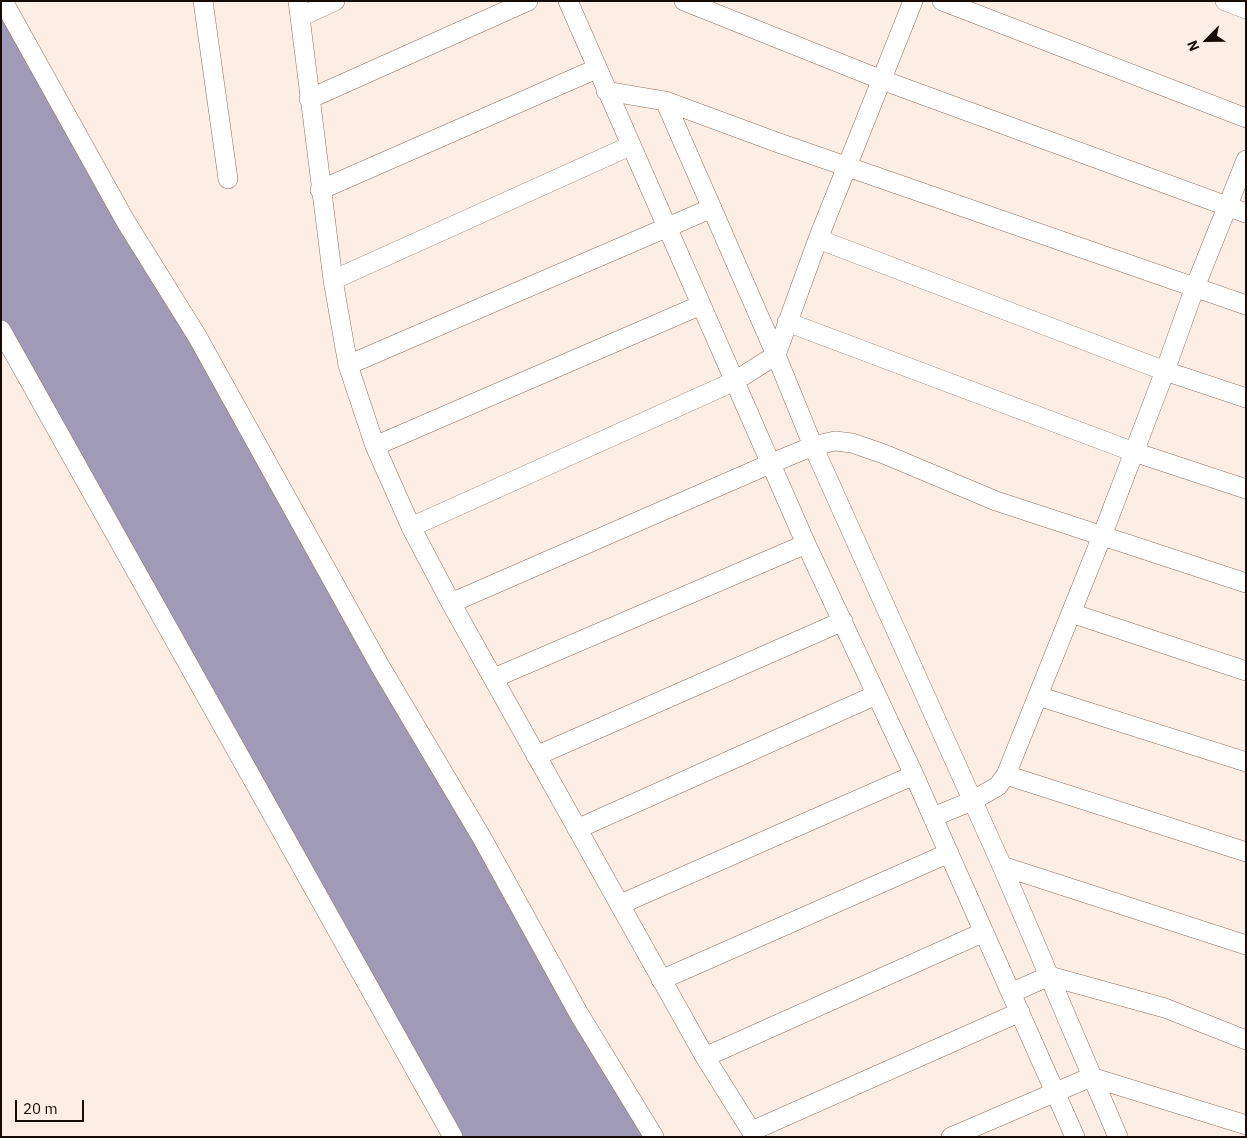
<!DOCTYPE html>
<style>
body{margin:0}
#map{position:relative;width:1247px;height:1138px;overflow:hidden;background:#fdeee5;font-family:"IBM Plex Sans",sans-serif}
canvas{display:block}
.frame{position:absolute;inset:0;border:2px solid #170c05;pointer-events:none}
.north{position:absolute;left:1182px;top:15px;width:50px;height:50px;-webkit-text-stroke:4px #fdeee5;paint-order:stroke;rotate:247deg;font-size:14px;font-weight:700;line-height:20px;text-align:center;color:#170c05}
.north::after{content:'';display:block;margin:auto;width:18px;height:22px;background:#170c05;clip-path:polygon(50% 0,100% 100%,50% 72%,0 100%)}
.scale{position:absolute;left:15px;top:1100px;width:69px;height:22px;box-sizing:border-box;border:2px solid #170c05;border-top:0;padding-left:6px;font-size:15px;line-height:18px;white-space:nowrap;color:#170c05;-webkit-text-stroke:4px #fdeee5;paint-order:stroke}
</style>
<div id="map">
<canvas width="1247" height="1138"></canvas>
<div class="frame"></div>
<div class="north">N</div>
<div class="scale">20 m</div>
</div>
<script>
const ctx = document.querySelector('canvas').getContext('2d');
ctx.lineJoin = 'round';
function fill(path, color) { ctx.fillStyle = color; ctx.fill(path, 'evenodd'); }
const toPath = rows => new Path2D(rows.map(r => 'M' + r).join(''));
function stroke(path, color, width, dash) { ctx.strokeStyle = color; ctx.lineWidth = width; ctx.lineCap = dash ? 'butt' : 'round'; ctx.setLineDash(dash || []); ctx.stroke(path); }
const water = toPath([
 [1,1,653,1137,453,1137,1,330]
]);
const minor = toPath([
 [3,1,126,222,197,336,380,666,482,838,579,1014,654,1137],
 [203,1,228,179],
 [298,1,333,280,348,365,375,446,411,527,451,603,705,1057,755,1137],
 [568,1,806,544,914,775,1075,1137],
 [684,1,882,80,1246,213],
 [942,1,1246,118],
 [1225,1,1246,9],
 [300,17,335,1],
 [606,91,665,101,776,142,1246,305],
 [309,99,528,1],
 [665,101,776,355,813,446,1002,866,1118,1137],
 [320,190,596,69],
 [818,239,1165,371,1246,398],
 [333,280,630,146],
 [787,322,1134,452,1246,489],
 [1,330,453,1137],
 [348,365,712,208],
 [375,446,701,305],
 [411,527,735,381,776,355,818,239,913,1],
 [451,603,772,463,813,446,835,441,852,443,884,454,996,501,1246,583],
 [1071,613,1246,671],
 [494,678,806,544],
 [1038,696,1246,762],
 [536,756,843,621],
 [1006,775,1246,852],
 [933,817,972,801,998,786,1006,775,1102,536,1165,371,1195,287,1246,160],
 [577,829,876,695],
 [1002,866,1246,945],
 [621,904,914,775],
 [661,980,949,853],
 [1011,993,1049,976,1165,1008,1246,1040],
 [705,1057,984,932],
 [752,1131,1020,1012],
 [951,1137,1091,1077,1246,1125]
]);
fill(water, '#9f9ab6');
stroke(minor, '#8e6f5c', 20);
stroke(minor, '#fff', 19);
</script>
